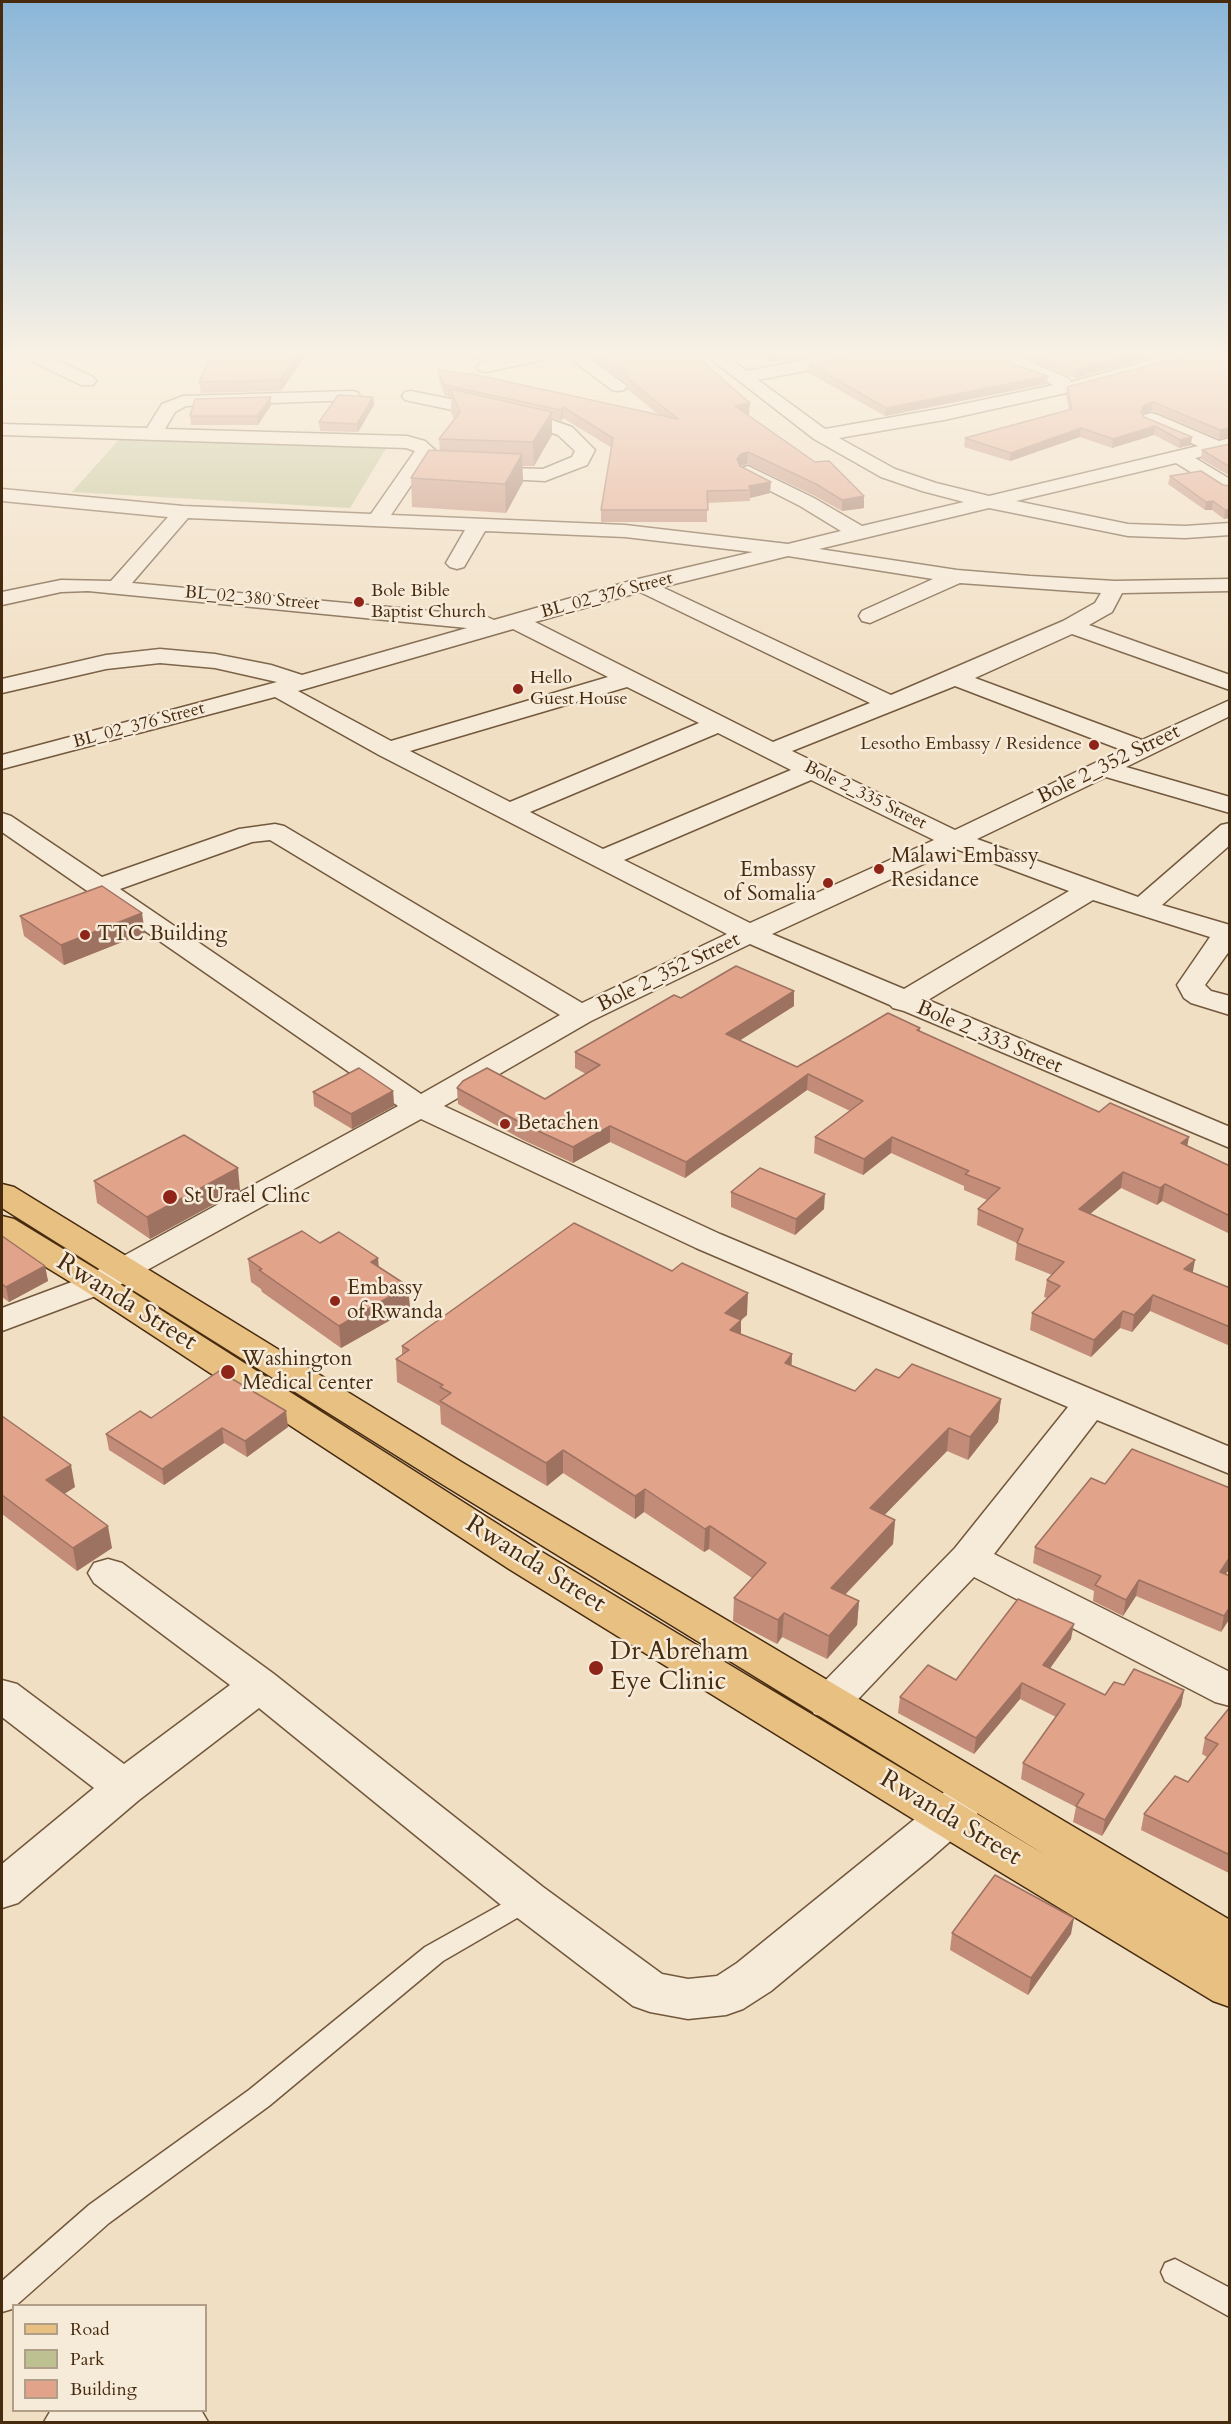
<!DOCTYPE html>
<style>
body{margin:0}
#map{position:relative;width:1231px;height:2424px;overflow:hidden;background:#f1dfc4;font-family:Cardo,serif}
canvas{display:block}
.frame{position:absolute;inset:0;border:3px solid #472b0f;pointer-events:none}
.legend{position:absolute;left:12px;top:2304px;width:195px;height:108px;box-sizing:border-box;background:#f6ead9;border:2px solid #b09e88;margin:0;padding:8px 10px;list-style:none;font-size:18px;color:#472b0f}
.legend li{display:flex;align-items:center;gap:12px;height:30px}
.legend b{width:30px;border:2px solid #b09e88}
</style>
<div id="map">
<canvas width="1231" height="2424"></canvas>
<div class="frame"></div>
<ul class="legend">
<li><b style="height:8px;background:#e8c082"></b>Road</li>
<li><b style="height:16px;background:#bdc192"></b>Park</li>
<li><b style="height:16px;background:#e2a38b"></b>Building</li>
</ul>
</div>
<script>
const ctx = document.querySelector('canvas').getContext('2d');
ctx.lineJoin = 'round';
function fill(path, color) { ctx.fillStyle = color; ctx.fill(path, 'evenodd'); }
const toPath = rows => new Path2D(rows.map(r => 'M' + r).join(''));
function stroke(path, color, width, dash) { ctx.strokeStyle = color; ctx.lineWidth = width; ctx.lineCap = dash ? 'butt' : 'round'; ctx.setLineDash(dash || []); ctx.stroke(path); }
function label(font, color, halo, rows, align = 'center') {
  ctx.font = font + ' Cardo,serif'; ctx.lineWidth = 5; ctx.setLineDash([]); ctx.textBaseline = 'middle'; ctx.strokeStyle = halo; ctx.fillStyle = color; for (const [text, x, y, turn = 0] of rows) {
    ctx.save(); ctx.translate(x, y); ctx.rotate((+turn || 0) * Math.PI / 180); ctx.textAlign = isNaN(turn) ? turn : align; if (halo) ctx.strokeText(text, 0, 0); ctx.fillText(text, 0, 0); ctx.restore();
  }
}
const green = toPath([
 [124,434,387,447,350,508,72,492]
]);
const service = toPath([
 [527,1890,536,1893,539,1900,536,1907,443,1961,269,2106,109,2223,12,2309,2,2312,2,2281,89,2205,249,2090,425,1947,527,1890],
 [1175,2259,1230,2288,1230,2317,1165,2281,1161,2272,1165,2263,1175,2259],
 [51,2410,201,2410,208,2422,44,2422,51,2410]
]);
const minor = toPath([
 [27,356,49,356,93,377,96,381,93,385,81,385,29,360,27,356],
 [511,356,544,356,542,360,486,372,480,371,477,367,480,363,511,356],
 [567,356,587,356,627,386,624,390,618,391,612,390,567,356],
 [707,356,727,356,747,371,827,356,865,356,857,361,758,380,825,429,944,408,1054,385,1016,371,995,356,1016,356,1068,378,1071,382,1165,356,1194,356,1192,360,1075,391,944,420,839,438,895,469,936,483,989,496,1198,446,1144,423,1142,419,1144,415,1151,413,1158,415,1219,441,1230,438,1230,450,1195,458,1230,479,1230,494,1223,492,1176,463,1016,501,1128,524,1185,526,1230,523,1230,535,1185,538,1128,536,989,508,819,549,957,570,1030,576,1115,581,1230,579,1230,591,1122,593,1112,612,1089,625,1230,675,1230,690,1072,634,975,678,1142,740,1230,700,1230,716,1126,767,1230,797,1230,813,1106,777,977,839,1138,897,1221,825,1230,823,1230,845,1162,905,1230,925,1230,950,1205,985,1211,991,1230,996,1230,1015,1191,1003,1184,998,1177,985,1210,937,1093,900,928,1000,1230,1127,1230,1148,904,1011,893,1008,890,1005,750,944,591,1021,444,1106,720,1234,1230,1447,1230,1474,1097,1420,994,1554,1230,1672,1230,1706,1215,1702,974,1577,844,1714,829,1719,814,1714,808,1703,814,1692,955,1548,1068,1407,696,1248,421,1119,109,1291,2,1331,2,1308,85,1277,398,1106,2,832,2,813,11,816,102,877,239,829,275,824,284,826,582,1003,727,934,379,755,275,697,2,769,2,755,277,682,215,668,160,663,106,669,2,693,2,679,106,655,160,649,215,654,271,665,302,675,467,628,88,591,61,592,2,605,2,592,61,580,111,581,168,517,2,501,2,489,183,506,371,514,415,451,406,448,2,435,2,424,147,428,162,404,183,396,351,391,357,392,360,396,357,400,186,406,175,412,165,429,407,436,425,441,435,450,391,515,625,525,788,544,841,531,800,506,741,476,738,472,741,468,748,466,814,498,862,526,964,502,922,491,881,477,814,439,707,356],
 [188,518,465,530,446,563,450,567,457,569,464,567,485,531,625,537,753,552,634,580,494,620,485,616,132,583,188,518],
 [788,556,933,579,862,611,859,616,862,621,870,623,960,583,1101,593,1095,603,1063,621,891,695,662,587,788,556],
 [640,592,870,703,773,742,535,622,640,592],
 [513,629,608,677,391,741,298,691,513,629],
 [955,686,1122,750,955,830,792,751,955,686],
 [627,687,699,723,510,802,410,751,627,687],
 [718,733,791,770,603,849,530,812,718,733],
 [811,780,934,840,750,923,624,860,811,780],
 [270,840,560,1015,421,1094,120,889,252,842,270,840],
 [956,849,1069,891,904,989,772,934,956,849],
 [411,391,549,419,572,427,595,450,587,465,545,481,470,477,467,473,470,469,477,467,543,469,572,457,575,451,558,435,537,428,405,400,402,396,405,392,411,391],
 [108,1559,122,1563,274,1674,543,1887,662,1974,688,1979,717,1976,737,1963,931,1806,958,1777,973,1772,988,1777,995,1789,988,1801,963,1830,930,1859,771,1991,743,2009,726,2015,688,2019,650,2012,633,2006,511,1913,259,1708,139,1800,18,1903,2,1908,2,1864,94,1788,2,1717,2,1680,17,1684,124,1764,230,1685,94,1583,88,1573,94,1563,108,1559]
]);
const primary = toPath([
 [2,1184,14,1187,463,1463,1230,1920,1230,2007,1213,2001,931,1830,509,1569,85,1291,2,1240,2,1216,14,1219,109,1277,537,1549,1047,1856,437,1481,2,1208,2,1184]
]);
const wall = toPath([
 [203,356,305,356,281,391,201,393,199,382,209,359],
 [461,356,493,356,471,361],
 [589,356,696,356,749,414,748,415,864,508,842,511,815,496,747,464,740,466,770,493,750,498,750,501,707,503,707,522,601,522,601,510,612,448,563,418,561,421,552,419,552,435,534,466,522,466,523,482,506,513,412,507,411,478,440,451,439,439,454,419,451,412,451,397,445,396,439,380,438,370,659,415,627,389,627,383],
 [756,356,813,356,788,361,784,359,769,362],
 [1021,356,1155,356,1076,378,1029,361],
 [1230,356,1230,437,1219,439,1152,411,1142,414,1144,417,1191,445,1179,448,1154,435,1112,448,1080,437,1010,461,964,447,965,438,1069,410,1066,395,1067,387],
 [809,364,1015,365,1047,384,885,416,809,373],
 [373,397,374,405,358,432,320,431,319,422],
 [271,405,258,425,191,425,190,416],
 [1230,444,1230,476,1201,459,1202,450],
 [1170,476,1230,486,1224,519,1212,510,1205,510,1168,484],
 [20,916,145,933,64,965,24,936],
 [681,998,794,1006,740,1040,797,1067,920,1028,920,1031,1099,1112,1187,1146,1230,1166,1230,1232,1228,1233,1162,1201,1157,1205,1121,1188,1090,1214,1192,1273,1230,1288,1230,1346,1150,1311,1132,1332,1120,1328,1091,1357,1030,1330,1032,1313,1047,1298,1044,1297,1047,1280,1052,1275,1015,1260,1017,1243,977,1225,978,1209,987,1200,964,1190,964,1186,891,1153,863,1175,814,1153,815,1137,850,1111,807,1090,685,1178,610,1142,573,1163,523,1140,458,1104,457,1088,545,1099,586,1074,575,1068,575,1052],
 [393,1091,394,1106,352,1129,314,1106,313,1092],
 [94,1181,240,1190,150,1239,97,1203],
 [731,1192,824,1209,795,1235,731,1207],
 [2,1236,45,1266,48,1281,9,1302,2,1297],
 [320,1243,379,1267,408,1286,410,1309,341,1348,262,1292,261,1289,251,1282,248,1259],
 [747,1315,741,1320,741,1334,792,1354,791,1366,855,1391,899,1378,1001,1399,998,1422,968,1460,947,1451,884,1515,895,1520,893,1544,845,1595,859,1601,857,1625,827,1659,782,1637,777,1644,733,1621,734,1598,752,1578,709,1549,704,1552,644,1512,635,1519,563,1473,547,1486,441,1424,440,1406,397,1382,396,1359,402,1355,402,1346],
 [2,1416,75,1487,64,1494,112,1548,77,1571,2,1514],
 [151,1418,288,1427,247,1457,224,1443,164,1485,109,1450,106,1434],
 [1105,1484,1230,1488,1230,1568,1226,1574,1230,1576,1230,1618,1221,1632,1136,1596,1123,1616,1093,1601,1094,1591,1033,1563,1035,1547],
 [1071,1639,1050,1668,1105,1695,1124,1685,1184,1690,1181,1706,1102,1836,1073,1822,1076,1807,1021,1779,1023,1763,1056,1717,1020,1699,974,1754,898,1713,900,1697,956,1680],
 [1230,1707,1230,1872,1229,1873,1141,1830,1144,1814,1188,1782,1207,1757,1202,1754,1205,1738],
 [952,1933,1071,1934,1028,1995,950,1950]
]);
const shadedWall = toPath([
 [297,356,305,356,281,391,280,380],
 [471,356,493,356,471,361],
 [769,356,784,356,784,359,769,362],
 [788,356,813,356,788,361],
 [1126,356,1155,356,1076,378,1077,370],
 [1048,376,1047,384,885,416,886,408],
 [271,397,271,405,258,425,257,416],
 [373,397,374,405,358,432,357,424],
 [1153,402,1152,411,1142,414,1141,412,1143,406],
 [750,403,749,414,734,417,735,406],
 [563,407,563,418,561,421,561,410],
 [552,412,552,435,534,466,533,442],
 [1155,426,1154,435,1112,448,1113,439],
 [1081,428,1080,437,1010,461,1011,453],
 [1230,428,1230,437,1219,439,1220,430],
 [1192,437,1191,445,1179,448,1180,440],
 [748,452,747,464,740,466,736,471,737,459,741,454],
 [522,454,523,482,506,513,505,484],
 [771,482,770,493,750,498,750,490,749,486],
 [864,496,864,508,842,511,842,500],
 [1213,501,1212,510,1205,510,1206,502],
 [1225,510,1230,510,1230,518,1224,519],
 [142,913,145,933,64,965,61,945],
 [794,991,794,1006,725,1050,726,1034],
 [808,1074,807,1090,685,1178,686,1162],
 [393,1091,394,1106,352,1129,351,1114],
 [610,1126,610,1142,573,1163,573,1147],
 [892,1137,891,1153,863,1175,864,1159],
 [1189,1137,1186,1153,1181,1143],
 [238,1168,240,1190,150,1239,147,1217],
 [1123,1172,1121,1188,1077,1225,1079,1209],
 [1165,1184,1162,1201,1157,1205,1160,1188],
 [825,1194,824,1209,795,1235,796,1219],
 [378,1258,380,1280,371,1262],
 [1195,1260,1192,1277,1184,1269],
 [45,1266,48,1281,9,1302,6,1287],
 [408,1286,410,1309,341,1348,339,1326],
 [748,1293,747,1315,724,1335,725,1313],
 [1153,1295,1150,1311,1132,1332,1134,1315],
 [1123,1311,1120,1328,1091,1357,1094,1340],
 [741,1320,741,1343,730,1330],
 [792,1354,791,1377,785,1363],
 [1001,1399,998,1422,968,1460,970,1437],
 [286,1411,288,1427,247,1457,245,1441],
 [222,1428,224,1443,164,1485,162,1469],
 [949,1428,947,1451,868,1532,870,1508],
 [563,1450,563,1473,547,1486,546,1463],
 [71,1465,75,1487,50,1503,46,1480],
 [645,1489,644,1512,635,1519,635,1496],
 [895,1520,893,1544,829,1611,831,1588],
 [108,1526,112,1548,77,1571,73,1548],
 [710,1526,709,1549,704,1552,705,1529],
 [1230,1557,1230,1568,1216,1588,1220,1572],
 [1139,1580,1136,1596,1123,1616,1126,1600],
 [859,1601,857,1625,827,1659,829,1636],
 [1230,1607,1230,1618,1221,1632,1224,1616],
 [784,1613,782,1637,777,1644,778,1620],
 [1074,1624,1071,1639,1041,1681,1043,1665],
 [1022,1683,1020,1699,974,1754,976,1738],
 [1184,1690,1181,1706,1102,1836,1105,1820],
 [1074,1918,1071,1934,1028,1995,1031,1978]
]);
const building = toPath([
 [210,356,297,356,280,380,199,382,210,356],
 [604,356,696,356,750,403,735,406,815,462,829,461,864,496,842,500,816,484,748,452,741,454,737,459,740,466,771,482,749,486,750,490,707,491,708,510,601,510,613,438,563,407,561,410,444,385,438,370,477,375,678,419,627,378,628,373,604,356],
 [852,356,1004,356,1015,365,1048,376,886,408,809,364,852,356],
 [1039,356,1126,356,1077,370,1039,356],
 [1185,356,1230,356,1230,428,1220,430,1153,402,1143,406,1141,412,1144,417,1192,437,1180,440,1155,426,1113,439,1081,428,1011,453,965,438,1072,409,1067,387,1185,356],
 [450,389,552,412,533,442,439,439,460,412,450,389],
 [338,395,373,397,357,424,319,422,338,395],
 [271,397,257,416,190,416,195,399,271,397],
 [1230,444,1230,467,1202,450,1230,444],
 [429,450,522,454,505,484,411,478,429,450],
 [1201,471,1223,485,1230,486,1230,510,1225,510,1213,501,1206,502,1170,476,1201,471],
 [102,886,142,913,61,945,20,916,102,886],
 [736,966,794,991,726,1034,797,1067,888,1013,920,1028,917,1030,1099,1112,1110,1103,1189,1137,1181,1143,1230,1166,1230,1216,1165,1184,1160,1188,1123,1172,1079,1209,1195,1260,1184,1269,1230,1288,1230,1327,1153,1295,1134,1315,1123,1311,1094,1340,1032,1313,1060,1286,1047,1280,1064,1262,1017,1243,1023,1229,978,1209,1000,1188,965,1174,969,1171,892,1137,864,1159,815,1137,863,1101,808,1074,686,1162,610,1126,573,1147,523,1124,457,1088,463,1081,487,1068,545,1099,600,1065,575,1052,674,995,681,998,736,966],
 [359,1068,393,1091,351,1114,313,1092,359,1068],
 [184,1135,238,1168,147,1217,94,1181,184,1135],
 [760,1168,825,1194,796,1219,731,1192,760,1168],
 [574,1223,672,1271,682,1263,748,1293,725,1313,741,1320,730,1330,792,1354,785,1363,855,1391,876,1369,899,1378,912,1364,1001,1399,970,1437,949,1428,870,1508,895,1520,831,1588,859,1601,829,1636,784,1613,778,1620,734,1598,766,1563,710,1526,705,1529,645,1489,635,1496,563,1450,546,1463,440,1401,451,1393,440,1387,443,1385,396,1359,409,1350,402,1346,574,1223],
 [302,1231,320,1243,339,1232,378,1258,371,1262,408,1286,339,1326,259,1270,262,1269,248,1259,302,1231],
 [2,1236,45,1266,6,1287,2,1284,2,1236],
 [219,1371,286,1411,245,1441,222,1428,162,1469,106,1434,140,1411,151,1418,219,1371],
 [2,1416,71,1465,46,1480,108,1526,73,1548,2,1495,2,1416],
 [1132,1449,1230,1488,1230,1557,1220,1572,1230,1576,1230,1607,1224,1616,1139,1580,1126,1600,1095,1585,1101,1576,1035,1547,1091,1478,1105,1484,1132,1449],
 [1018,1599,1074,1624,1043,1665,1105,1695,1114,1682,1124,1685,1134,1669,1184,1690,1105,1820,1076,1806,1084,1794,1023,1763,1065,1704,1022,1683,976,1738,900,1697,928,1665,956,1680,1018,1599],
 [1230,1707,1230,1855,1144,1814,1175,1776,1188,1782,1218,1744,1205,1738,1230,1707],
 [995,1875,1074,1918,1031,1978,952,1933,995,1875]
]);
const markers = [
 [359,602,6,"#8f2418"],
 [518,689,6,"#8f2418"],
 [1094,745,6,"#8f2418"],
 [879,869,6,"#8f2418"],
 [828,883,6,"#8f2418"],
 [85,935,6,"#8f2418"],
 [505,1124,6,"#8f2418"],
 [170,1197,8,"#8f2418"],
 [335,1301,6,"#8f2418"],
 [228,1372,8,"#8f2418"],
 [596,1668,8,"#8f2418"]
];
const farPoinames = [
 ["Bole Bible",371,592],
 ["Baptist Church",371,613],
 ["Hello",530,679],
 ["Guest House",530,700],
 ["Lesotho Embassy / Residence",1082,745,"right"]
];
const farStreetnames = [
 ["BL_02_376 Street",607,596,-15],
 ["BL_02_380 Street",252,599,5],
 ["BL_02_376 Street",139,726,-15],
 ["Bole 2_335 Street",865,796,26]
];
const streetNames = [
 ["Bole 2_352 Street",1109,765,-26],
 ["Bole 2_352 Street",669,973,-26],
 ["Bole 2_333 Street",989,1038,23]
];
const poiNames = [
 ["Malawi Embassy",891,857],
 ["Residance",891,881],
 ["Embassy",816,871,"right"],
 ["of Somalia",816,895,"right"],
 ["TTC Building",97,935],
 ["Betachen",517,1124],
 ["St Urael Clinc",184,1197],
 ["Embassy",347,1289],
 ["of Rwanda",347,1313],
 ["Washington",242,1360],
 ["Medical center",242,1384]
];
const nearStreetnames = [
 ["Rwanda Street",126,1303,32],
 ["Rwanda Street",535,1565,32],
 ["Rwanda Street",950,1819,31]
];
const nearPoinames = [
 ["Dr Abreham",610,1653],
 ["Eye Clinic",610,1683]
];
fill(green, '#bdc192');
stroke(service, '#72583c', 3);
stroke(minor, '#72583c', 3);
stroke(primary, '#472b0f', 3);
fill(service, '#f6ead9');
fill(minor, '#f6ead9');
fill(primary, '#e8c082');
fill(wall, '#c28c78');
fill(shadedWall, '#9e7261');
fill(building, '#e2a38b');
stroke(building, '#9e7261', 1.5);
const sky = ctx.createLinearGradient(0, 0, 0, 696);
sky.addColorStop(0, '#8bb6d8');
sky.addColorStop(0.51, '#f9f1e4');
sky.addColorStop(1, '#f9f1e400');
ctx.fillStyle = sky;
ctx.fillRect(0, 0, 1231, 696);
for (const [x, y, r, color] of markers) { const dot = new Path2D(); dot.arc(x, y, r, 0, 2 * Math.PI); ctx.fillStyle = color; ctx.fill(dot); stroke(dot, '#f6ead9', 2); }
label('18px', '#472b0f', '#f6ead9', farPoinames, 'left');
label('18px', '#472b0f', '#f6ead9', farStreetnames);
label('21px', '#472b0f', '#f6ead9', streetNames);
label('21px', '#472b0f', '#f6ead9', poiNames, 'left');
label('26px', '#472b0f', '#f6ead9', nearStreetnames);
label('26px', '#472b0f', '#f6ead9', nearPoinames, 'left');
</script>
